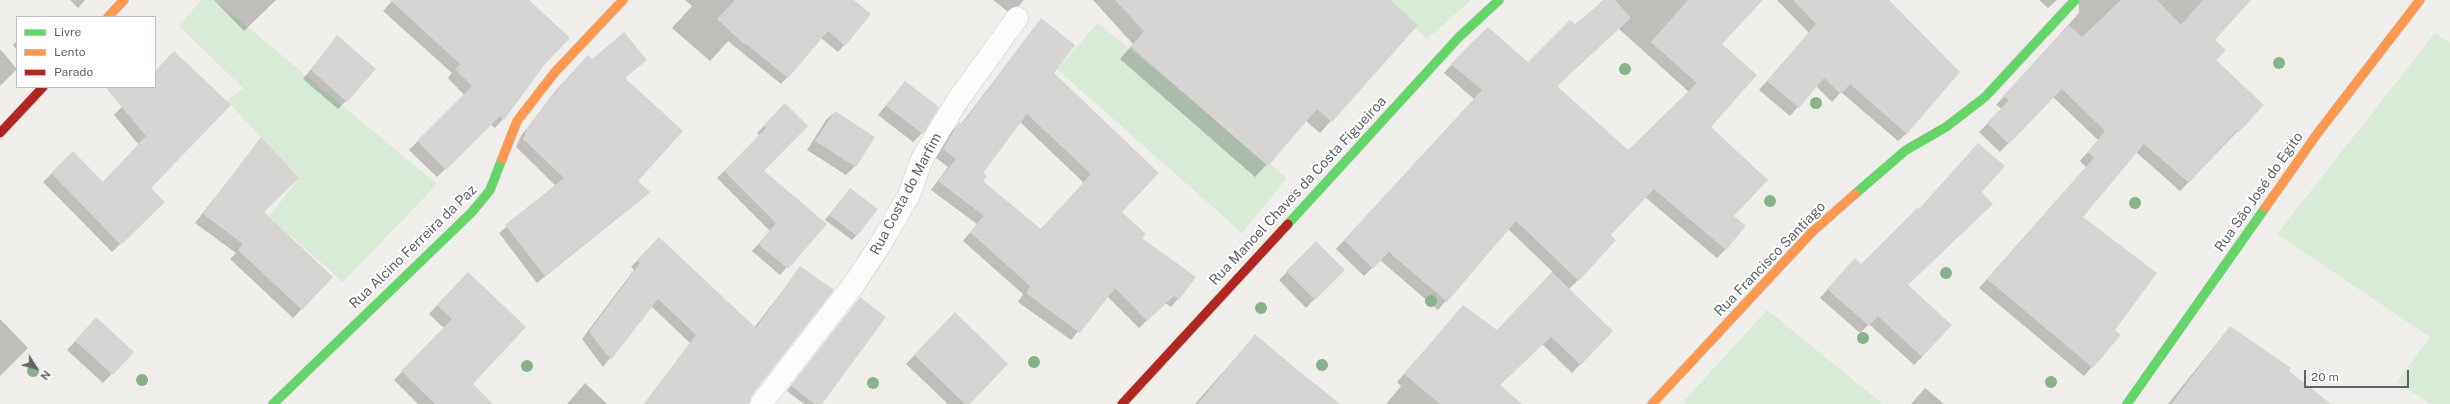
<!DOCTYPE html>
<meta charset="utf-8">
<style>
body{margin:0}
#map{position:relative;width:2450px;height:404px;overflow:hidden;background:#efeeea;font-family:"Public Sans",sans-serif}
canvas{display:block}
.legend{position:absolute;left:16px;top:16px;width:140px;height:72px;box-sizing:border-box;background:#fff;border:1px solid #bfc1c3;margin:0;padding:5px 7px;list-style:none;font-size:12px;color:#5f6368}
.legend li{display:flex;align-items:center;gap:8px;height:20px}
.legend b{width:20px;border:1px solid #bfc1c3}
.north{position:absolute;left:16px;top:348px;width:40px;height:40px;-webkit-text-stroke:3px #fff;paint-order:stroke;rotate:127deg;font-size:11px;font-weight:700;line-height:16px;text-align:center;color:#5f6368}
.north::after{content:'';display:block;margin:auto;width:14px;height:18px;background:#5f6368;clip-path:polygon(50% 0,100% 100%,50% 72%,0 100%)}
.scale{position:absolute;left:2304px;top:370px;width:105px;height:18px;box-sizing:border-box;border:2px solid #5f6368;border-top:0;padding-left:5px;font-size:12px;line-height:14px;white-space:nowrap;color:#5f6368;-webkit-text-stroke:3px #fff;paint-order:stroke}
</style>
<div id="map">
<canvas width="2450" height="404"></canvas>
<ul class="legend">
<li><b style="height:5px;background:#63d668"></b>Livre</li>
<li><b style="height:5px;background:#ff974d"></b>Lento</li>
<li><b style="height:5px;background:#b3261e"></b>Parado</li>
</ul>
<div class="north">N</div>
<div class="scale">20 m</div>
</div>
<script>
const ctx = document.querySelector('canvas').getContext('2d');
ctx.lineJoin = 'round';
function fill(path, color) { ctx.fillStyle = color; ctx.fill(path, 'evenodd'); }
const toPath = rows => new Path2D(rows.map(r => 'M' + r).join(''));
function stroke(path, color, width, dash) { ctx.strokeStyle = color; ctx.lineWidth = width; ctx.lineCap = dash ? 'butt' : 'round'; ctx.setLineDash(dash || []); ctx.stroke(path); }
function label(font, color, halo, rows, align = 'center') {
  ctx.font = font + ' "Public Sans",sans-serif'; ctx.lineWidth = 4; ctx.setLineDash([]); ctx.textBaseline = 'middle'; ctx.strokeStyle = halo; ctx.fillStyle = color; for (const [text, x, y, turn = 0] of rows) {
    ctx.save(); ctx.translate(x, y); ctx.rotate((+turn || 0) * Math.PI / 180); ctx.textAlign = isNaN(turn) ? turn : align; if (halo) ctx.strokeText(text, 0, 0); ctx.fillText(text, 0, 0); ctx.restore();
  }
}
const green = toPath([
 [201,0,215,0,437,184,343,282,269,217,299,178,227,101,243,88,179,26],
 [1387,0,1471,0,1427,39],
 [1098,23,1287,178,1242,233,1057,69],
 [2435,33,2450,43,2450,404,2431,404,2397,382,2430,337,2277,234],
 [1767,310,1883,404,1688,404,1683,402]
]);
const shadow = toPath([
 [70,0,85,0,78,8],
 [214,0,276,0,244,31],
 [390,0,528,0,544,64,503,119,495,128,490,124,437,177,409,150,464,95,448,78,452,73,383,11,392,1],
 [685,0,853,0,844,45,838,52,821,38,781,84,728,41,710,61,672,28,692,6],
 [993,0,1024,0,1011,14],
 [1093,0,1388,0,1416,25,1320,133,1306,121,1255,177,1120,59,1133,44],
 [1605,0,1762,0,1720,44,1710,127,1733,216,1726,249,1717,258,1645,197,1609,235,1578,280,1569,289,1612,331,1572,373,1542,344,1499,386,1507,404,1386,404,1401,386,1397,382,1463,306,1496,331,1553,272,1508,229,1438,310,1380,260,1364,276,1336,249,1474,99,1444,73,1460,55,1528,63],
 [1618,28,1689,92,1628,152,1556,87],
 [1777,0,1888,0,1907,133,1898,141,1841,92,1832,102,1816,86,1790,116,1759,90,1809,33],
 [2039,0,2057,0,2048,8],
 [2073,0,2250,0,2214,40,2215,60,2263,105,2180,191,2136,152,2081,217,2113,330,2119,335,2084,376,1979,288,2086,167,2080,161,2098,140,2053,97,2000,152,1979,132,2002,109,1996,105,2079,13,2079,5],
 [1041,19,1052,73,1121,212,1141,238,1178,299,1171,307,1165,303,1139,328,1107,296,1071,340,1018,302,1023,294,963,241,977,224,931,190,948,167,935,157,951,131,961,124],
 [1020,122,1084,183,1040,230,982,181,981,173],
 [337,37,346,101,338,109,303,79],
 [17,41,17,50,13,45],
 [1,50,17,69,0,86,0,51],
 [174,52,150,188,164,202,112,252,43,182,73,153,102,183,139,145,114,115,141,87,155,87,155,72],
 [581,64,624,79,637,181,649,193,537,283,499,233,556,186,516,147,521,136,557,89],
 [905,82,938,107,922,133,913,142,878,115],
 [785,105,763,171,825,224,780,275,752,251,770,231,717,178,760,136,757,133],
 [835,112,855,166,846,175,807,150,826,120],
 [261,139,262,212,332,277,293,318,230,259,236,253,195,223],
 [850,189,857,235,852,240,825,220],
 [1980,192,1907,285,1922,357,1914,365,1869,324,1860,333,1820,298,1847,268,1861,265,1919,210],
 [659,238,754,328,800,268,748,404,644,404,690,343,651,306,603,367,582,339,634,270,631,267],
 [1316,243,1343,270,1306,308,1279,280],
 [459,282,472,384,476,404,418,404,394,380,444,328,429,314],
 [860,299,821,404,804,404,787,391],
 [0,319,28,348,0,376],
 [946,322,969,404,945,404,947,403,906,364],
 [88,327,133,352,103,383,67,350],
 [2230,327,2287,372,2330,404,2168,404],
 [1255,336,1338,404,1195,404],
 [585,383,607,404,567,404],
 [1925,388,1944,404,1911,404]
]);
const building = toPath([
 [390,0,529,0,570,38,545,64,504,120,500,116,446,170,417,141,472,86,455,69,460,64],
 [735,0,854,0,871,14,845,46,828,31,788,78,746,44,745,45,717,19],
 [1115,0,1390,0,1418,25,1332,122,1317,109,1268,166,1131,47,1144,31],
 [1603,0,1615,0,1631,18,1557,86,1628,150,1697,83,1651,42,1688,0,1763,0,1722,44,1757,75,1711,127,1768,180,1734,216,1746,226,1726,250,1654,189,1611,235,1616,240,1579,281,1516,221,1447,302,1389,252,1373,269,1344,240,1482,90,1451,64,1468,46,1488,27,1528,62,1570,20,1576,25],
 [1793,0,1889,0,1960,72,1907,134,1850,84,1841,94,1824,78,1799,108,1767,81,1816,24],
 [2121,0,2157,0,2181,25,2203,0,2251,0,2215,40,2226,50,2216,60,2264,105,2239,132,2237,130,2189,183,2144,144,2083,217,2157,273,2115,330,2121,335,2093,368,1987,279,2094,158,2088,152,2105,131,2062,89,2009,144,1987,123,2009,100,2003,96,2069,25,2082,37],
 [1041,18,1075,45,1054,73,1159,173,1122,212,1146,234,1142,238,1196,277,1179,300,1174,296,1147,321,1115,288,1080,333,1026,293,1030,286,970,232,984,216,938,181,956,159,943,149,959,122,962,124],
 [1027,114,1091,174,1041,229,983,181,987,176,983,173],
 [624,32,647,60,625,78,683,131,638,181,650,192,545,276,505,225,564,178,523,139,528,127,565,80,588,55,592,59],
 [337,35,376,69,347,102,311,70],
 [174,51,231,105,151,188,165,202,121,245,51,173,73,151,103,182,146,136,105,87,155,87,155,71],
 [905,81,939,107,923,134,886,106],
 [785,103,808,126,764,171,827,224,788,269,758,244,776,223,724,171,766,128,763,126],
 [835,111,875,137,856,167,815,141],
 [261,137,299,178,264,212,333,277,302,310,238,250,243,244,203,214],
 [1978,143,2005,166,1982,192,1993,204,1908,285,1952,325,1922,357,1878,316,1869,326,1827,289,1855,258,1861,264,1918,207,1919,209],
 [850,188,878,209,857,236,829,215],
 [659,237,756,328,800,266,834,290,751,396,749,404,644,404,696,335,658,299,611,360,589,332,640,263,637,260],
 [1316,241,1345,270,1315,300,1286,271],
 [468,272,526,327,473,384,493,404,435,404,401,371,452,319,437,305],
 [1552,272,1613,331,1581,365,1551,337,1500,385,1522,404,1440,404,1404,374,1463,305,1497,330],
 [860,297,886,317,822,404,815,404,791,386],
 [955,312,1008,364,970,404,965,404,914,355],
 [96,317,134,352,113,375,75,341],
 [2230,326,2291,368,2289,371,2331,404,2171,404],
 [1255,334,1294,367,1340,404,1198,404]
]);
const street = toPath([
 [761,404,854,284,880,245,909,195,922,159,957,101,1017,18]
]);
const fast = toPath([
 [1855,194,1906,150,1946,127,1985,97,2075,0],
 [1288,224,1459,37,1499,0],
 [273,404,472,212,490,190,502,159],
 [2127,404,2265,208]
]);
const slow = toPath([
 [108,17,124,0],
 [502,159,517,121,555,72,623,0],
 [2265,208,2317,134,2420,0],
 [1652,404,1812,232,1855,194]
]);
const jam = toPath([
 [0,133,43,87],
 [1122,404,1288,224]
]);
const trees = [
 [2279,63],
 [1625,69],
 [1816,103],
 [1770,201],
 [2135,203],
 [1946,273],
 [1431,301],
 [1261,308],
 [1863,338],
 [1034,362],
 [1322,365],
 [527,366],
 [33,371],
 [142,380],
 [2051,382],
 [873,383]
];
const streetNames = [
 ["Rua Manoel Chaves da Costa Figueiroa",1298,191,-47],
 ["Rua São José do Egito",2259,192,-55],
 ["Rua Costa do Marfim",906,194,-62],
 ["Rua Alcino Ferreira da Paz",413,247,-44],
 ["Rua Francisco Santiago",1770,259,-46]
];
fill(green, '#d8ebd6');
fill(shadow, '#0003');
fill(building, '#d6d5d3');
stroke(street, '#cbcccc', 23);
stroke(fast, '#cacacb', 10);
stroke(slow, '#cacacb', 10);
stroke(jam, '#cacacb', 10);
stroke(street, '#fdfcfc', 22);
stroke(fast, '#63d668', 9);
stroke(slow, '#ff974d', 9);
stroke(jam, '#b3261e', 9);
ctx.fillStyle = '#88b388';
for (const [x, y] of trees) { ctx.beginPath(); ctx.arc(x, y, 6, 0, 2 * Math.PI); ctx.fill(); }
label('14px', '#5f6368', '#fff', streetNames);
</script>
